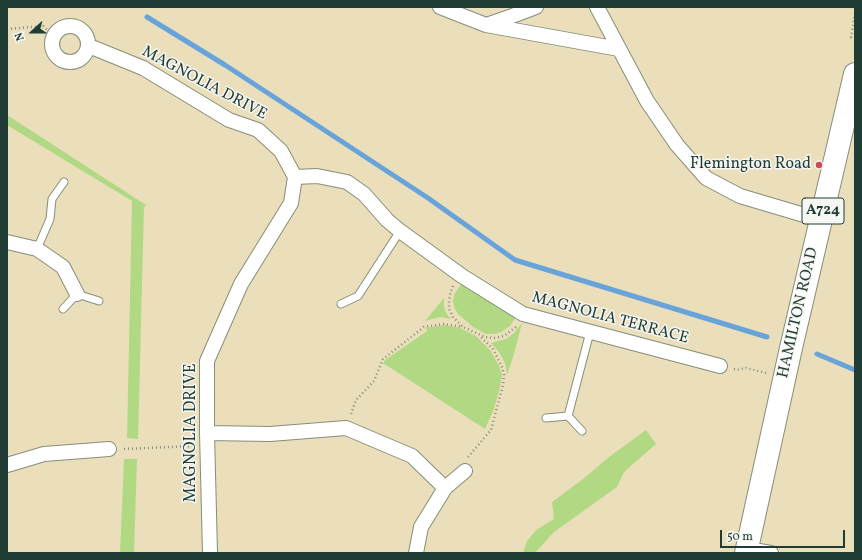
<!DOCTYPE html>
<style>
body{margin:0}
#map{position:relative;width:862px;height:560px;overflow:hidden;background:#ebdfbb;font-family:Vollkorn,serif}
canvas{display:block}
.frame{position:absolute;inset:0;border:8px solid #1f3d34;pointer-events:none}
.north{position:absolute;left:12px;top:12px;width:40px;height:40px;-webkit-text-stroke:3px #f6f6f2;paint-order:stroke;rotate:249deg;font-size:11px;font-weight:700;line-height:16px;text-align:center;color:#1f3d34}
.north::after{content:'';display:block;margin:auto;width:14px;height:18px;background:#1f3d34;clip-path:polygon(50% 0,100% 100%,50% 72%,0 100%)}
.scale{position:absolute;left:720px;top:530px;width:125px;height:18px;box-sizing:border-box;border:2px solid #1f3d34;border-top:0;padding-left:5px;font-size:12px;line-height:14px;white-space:nowrap;color:#1f3d34;-webkit-text-stroke:3px #f6f6f2;paint-order:stroke}
</style>
<div id="map">
<canvas width="862" height="560"></canvas>
<div class="frame"></div>
<div class="north">N</div>
<div class="scale">50 m</div>
</div>
<script>
const ctx = document.querySelector('canvas').getContext('2d');
ctx.lineJoin = 'round';
function fill(path, color) { ctx.fillStyle = color; ctx.fill(path, 'evenodd'); }
const toPath = rows => new Path2D(rows.map(r => 'M' + r).join(''));
function stroke(path, color, width, dash) { ctx.strokeStyle = color; ctx.lineWidth = width; ctx.lineCap = dash ? 'butt' : 'round'; ctx.setLineDash(dash || []); ctx.stroke(path); }
function label(font, color, halo, rows, align = 'center') {
  ctx.font = font + ' Vollkorn,serif'; ctx.lineWidth = 3; ctx.setLineDash([]); ctx.textBaseline = 'middle'; ctx.strokeStyle = halo; ctx.fillStyle = color; for (const [text, x, y, turn = 0] of rows) {
    ctx.save(); ctx.translate(x, y); ctx.rotate((+turn || 0) * Math.PI / 180); ctx.textAlign = isNaN(turn) ? turn : align; if (halo) ctx.strokeText(text, 0, 0); ctx.fillText(text, 0, 0); ctx.restore();
  }
}
const green = toPath([
 [7,115,146,205,144,208,138,439,127,438,132,201,7,125],
 [463,282,516,317,510,326,501,332,494,334,486,334,473,327,458,314,454,307,453,300,455,293],
 [444,298,444,306,446,313,451,319,440,317,425,321],
 [522,323,514,354,507,375,505,363,499,352,491,343,506,339,514,333],
 [444,325,460,328,476,336,490,350,499,366,502,375,500,387,494,409,485,429,383,363,385,360,427,331,426,328],
 [646,430,656,444,624,472,617,487,554,532,535,553,523,553,527,541,536,530,554,519,552,502,583,479,609,457],
 [124,459,137,459,134,553,120,553]
]);
const stream = toPath([
 [147,17,225,65,428,198,515,260,767,337],
 [817,354,855,370]
]);
const path = toPath([
 [855,13,851,37,855,37],
 [7,29,43,26,54,36],
 [453,286,451,291,449,300,449,309,453,317,463,327,485,337,494,338,504,336,516,327],
 [734,369,737,370,746,368,766,373],
 [351,414,356,400,374,381,383,359,424,327,443,324,463,327],
 [124,449,192,446],
 [468,457,491,430,503,385,504,375,502,367,493,349,480,336]
]);
const service = toPath([
 [37,249,50,219,52,199,64,182],
 [341,304,358,296,400,231],
 [63,309,77,294,99,301],
 [568,416,590,332],
 [546,418,568,416,582,431]
]);
const minor = toPath([
 [440,7,486,25,619,49],
 [597,7,647,101,677,145,706,178,740,196,821,220],
 [489,24,512,16,536,7],
 '52 44a18 18 0 1 1 36 0a18 18 0 1 1-36 0Z',
 [89,46,143,68,229,120,258,130,281,151,295,177,291,203,241,284,207,361,207,433,210,553],
 [295,177,317,176,347,182,364,194,387,220,400,231,462,276,523,314,720,366],
 [7,242,37,249,63,267,77,294],
 [207,433,270,434,346,428,412,456,445,488,421,527,416,553],
 [7,465,44,454,109,449],
 [445,488,465,471],
 [747,549,771,553]
]);
const primary = toPath([
 [746,553,791,348,855,74]
]);
const markers = [
 [819,165,4,"#d1495b"]
];
const shields = [
 [823,211,42]
];
const shieldNames = [
 ["A724",823,211]
];
const streetNames = [
 ["MAGNOLIA DRIVE",204,84,28],
 ["HAMILTON ROAD",799,313,-77],
 ["MAGNOLIA TERRACE",610,319,15],
 ["MAGNOLIA DRIVE",192,433,-90]
];
const poiNames = [
 ["Flemington Road",811,165]
];
fill(green, '#b1d984');
stroke(stream, '#68a4d9', 5);
stroke(service, '#858e78', 9);
stroke(minor, '#858e78', 16);
stroke(primary, '#858e78', 24);
stroke(path, '#858e78', 2.5, [1, 3]);
stroke(service, '#fff', 7);
stroke(minor, '#fff', 14);
stroke(primary, '#fff', 22);
for (const [x, y, r, color] of markers) { const dot = new Path2D(); dot.arc(x, y, r, 0, 2 * Math.PI); ctx.fillStyle = color; ctx.fill(dot); stroke(dot, '#f6f6f2', 1.5); }
for (const [x, y, w] of shields) { const box = new Path2D(); box.roundRect(x - w / 2, y - 13, w, 26, 3); ctx.fillStyle = '#f6f6f2'; ctx.fill(box); stroke(box, '#1f3d34', 1); }
label('bold 15px', '#1f3d34', null, shieldNames);
label('16px', '#1f3d34', '#f6f6f2', streetNames);
label('16px', '#1f3d34', '#f6f6f2', poiNames, 'right');
</script>
